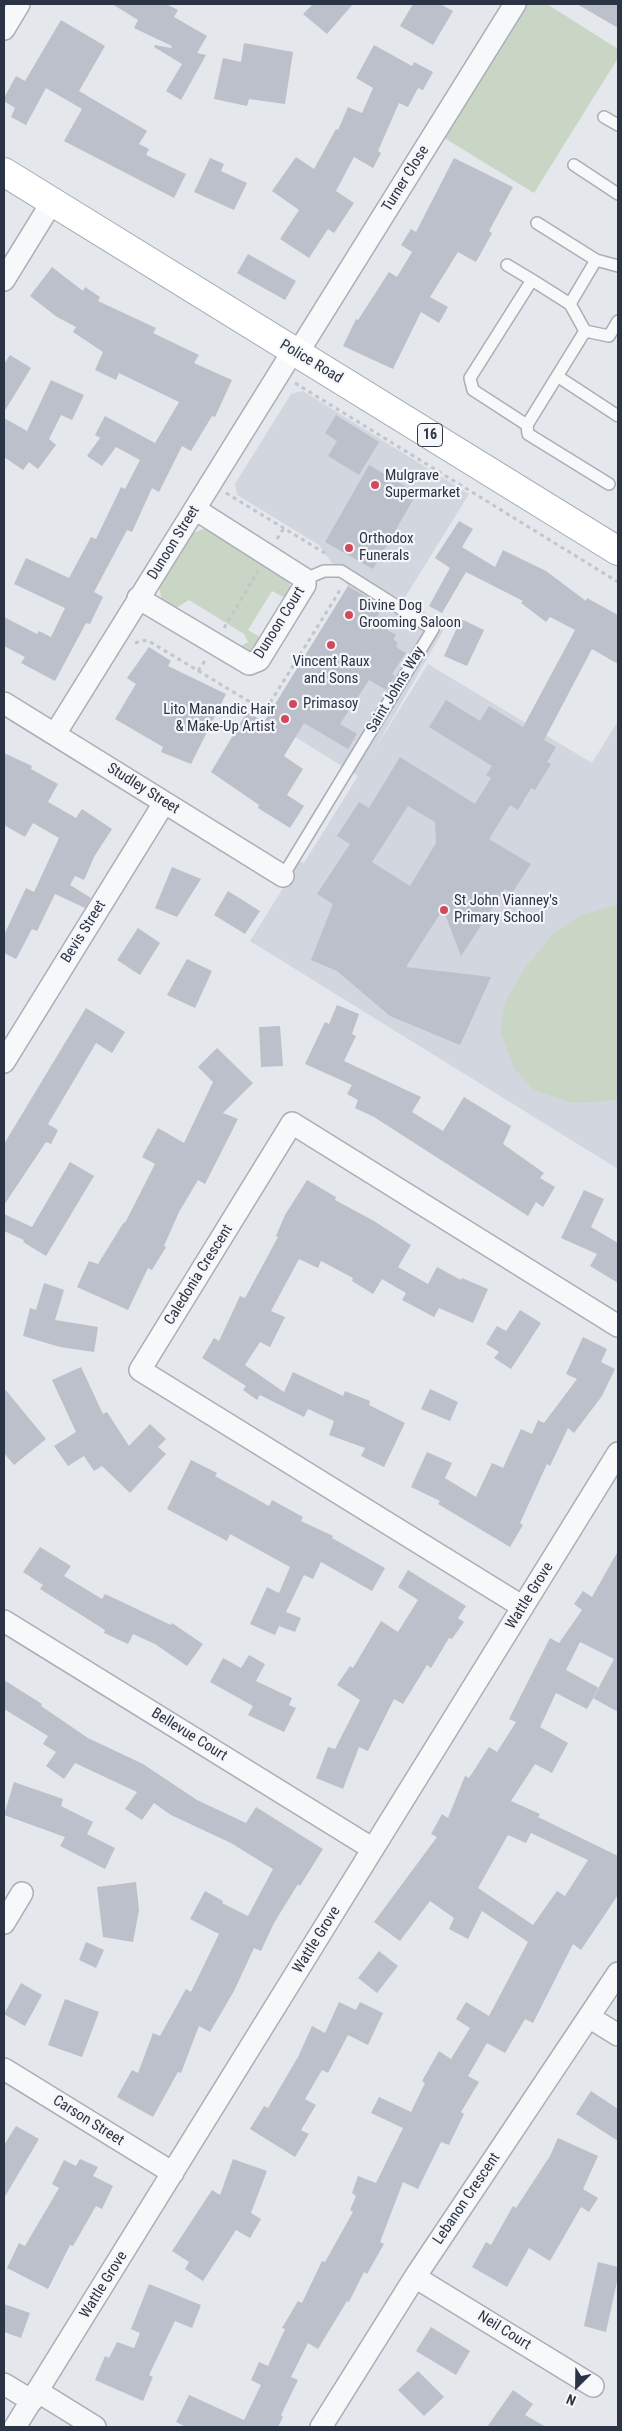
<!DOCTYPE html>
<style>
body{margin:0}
#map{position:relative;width:622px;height:2431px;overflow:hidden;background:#e4e7ec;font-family:"Roboto Condensed",sans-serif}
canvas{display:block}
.frame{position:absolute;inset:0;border:5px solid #2b3445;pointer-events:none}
.north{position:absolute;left:552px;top:2361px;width:50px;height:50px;-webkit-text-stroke:4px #f4f6f9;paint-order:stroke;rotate:203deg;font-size:14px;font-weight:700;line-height:20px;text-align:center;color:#2b3445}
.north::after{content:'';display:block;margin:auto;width:18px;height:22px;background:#2b3445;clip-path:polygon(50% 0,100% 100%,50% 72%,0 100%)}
</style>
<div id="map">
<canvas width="622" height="2431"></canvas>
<div class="frame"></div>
<div class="north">N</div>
</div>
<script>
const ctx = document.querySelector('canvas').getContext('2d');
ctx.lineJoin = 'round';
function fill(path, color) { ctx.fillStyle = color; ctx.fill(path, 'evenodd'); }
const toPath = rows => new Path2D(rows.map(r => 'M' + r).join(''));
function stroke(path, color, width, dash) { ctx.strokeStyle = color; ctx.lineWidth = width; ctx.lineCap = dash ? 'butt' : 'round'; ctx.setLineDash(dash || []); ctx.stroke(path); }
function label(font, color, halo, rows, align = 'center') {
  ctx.font = font + ' "Roboto Condensed",sans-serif'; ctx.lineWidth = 4.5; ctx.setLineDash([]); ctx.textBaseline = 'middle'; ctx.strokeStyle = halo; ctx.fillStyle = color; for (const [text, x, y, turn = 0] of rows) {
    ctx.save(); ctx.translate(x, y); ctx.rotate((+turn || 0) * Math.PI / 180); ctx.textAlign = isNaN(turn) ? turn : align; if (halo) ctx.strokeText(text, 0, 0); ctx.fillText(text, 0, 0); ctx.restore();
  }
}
const built = toPath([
 [303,391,469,494,404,599,446,626,371,755,428,664,592,763,618,721,618,1169,250,941,300,861,304,863,358,776,266,719,348,586,319,545,237,495,235,484,291,394]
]);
const green = toPath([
 [525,4,547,4,618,49,618,58,534,193,441,136],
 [203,529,211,531,285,577,290,585,287,599,272,591,248,630,263,639,255,648,250,651,236,649,248,642,244,634,189,600,173,610,162,602,159,586,191,534],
 [618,905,618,1100,574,1103,535,1091,514,1068,500,1032,505,1002,525,968,552,935,583,914]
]);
const building = toPath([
 [112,4,166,4,178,10,174,17,207,36,197,53,206,55,181,100,166,91,182,64,154,47,155,45,171,48,172,46,134,28,138,20],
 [313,4,353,4,327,34,303,14],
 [413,4,440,4,453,11,433,45,400,26],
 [577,4,618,4,618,28],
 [61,20,105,46,79,91,147,131,139,144,149,149,146,155,186,174,174,198,64,141,82,109,46,88,26,125,11,117,15,108,4,101,4,98,16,76,25,81],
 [244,43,293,52,285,104,249,99,247,106,214,99,223,58,241,62],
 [374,45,412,66,414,62,433,72,423,90,418,88,408,107,399,103,378,151,381,153,373,168,354,157,336,191,354,203,334,233,328,229,309,258,280,239,299,210,272,191,296,157,314,169,336,129,338,130,348,107,362,113,373,88,356,78],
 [210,158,224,164,221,171,247,183,234,210,194,192],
 [454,158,513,187,489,231,492,233,476,262,458,252,430,297,448,307,439,323,421,312,393,369,343,346,356,319,358,320,389,272,397,277,412,252,401,245,411,229,416,232],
 [248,254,296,281,285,300,237,273],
 [52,267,83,291,85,287,100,297,98,301,156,328,153,333,199,355,194,363,232,380,215,417,212,416,191,451,182,446,159,492,152,488,132,532,127,530,94,592,103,597,90,624,86,623,55,681,21,663,25,657,4,646,4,617,37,634,39,631,51,637,65,608,14,584,26,558,69,578,91,537,96,539,121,487,125,489,140,460,116,447,102,466,87,456,100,438,95,435,105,416,155,443,179,402,119,373,116,380,95,370,103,352,73,332,76,327,57,317,30,296],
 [10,355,31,368,4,412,4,364],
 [51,380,84,395,72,420,61,415,49,439,56,445,38,469,29,462,23,470,4,457,4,418,27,431],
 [336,415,379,442,359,475,328,456,337,441,325,433],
 [369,465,417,493,373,569,325,542],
 [459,521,473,529,462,547,495,567,503,550,546,571,586,601,587,598,618,615,618,664,592,649,544,740,556,747,547,762,551,764,535,790,531,788,518,810,510,805,489,839,531,864,512,893,505,889,461,956,443,909,406,967,491,977,460,1045,390,1016,337,971,311,960,333,904,317,894,350,844,337,836,359,802,369,808,400,757,475,804,491,778,486,775,492,766,429,727,446,700,480,721,489,706,523,727,575,630,550,617,546,622,521,603,523,601,466,572,442,613,429,606,450,568,435,558],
 [408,806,435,822,436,843,410,886,372,862],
 [348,586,383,607,374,622,396,635,393,639,398,643,396,647,406,653,392,674,395,676,386,690,369,680,340,724,357,734,348,749,304,723,284,756,303,769,287,795,304,806,290,828,258,808,259,805,211,772,247,712,264,722],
 [461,619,484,630,467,666,444,656],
 [149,647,171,661,168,666,226,694,191,764,161,752,163,747,115,719,136,684,127,678],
 [4,753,32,766,31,769,58,784,48,802,76,818,82,809,112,829,94,857,84,880,75,876,70,885,91,898,85,908,55,894,37,931,32,929,16,959,4,953,4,935,26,888,34,892,59,838,33,823,25,837,4,825],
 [172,867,201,879,177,917,155,908],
 [228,891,260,911,245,934,214,915],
 [138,928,160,943,140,975,117,960],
 [187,959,212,971,195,1008,167,995],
 [337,1005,359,1014,352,1034,356,1036,344,1061,421,1097,412,1112,443,1131,464,1097,511,1126,503,1144,544,1173,540,1178,555,1187,543,1207,536,1202,528,1216,374,1117,355,1108,358,1100,347,1094,352,1085,305,1064,325,1022,329,1024],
 [86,1008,125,1032,112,1053,96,1043,48,1124,58,1130,51,1144,46,1142,4,1205,4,1144],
 [280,1026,283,1066,261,1067,259,1027],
 [217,1048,253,1083,223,1113,238,1119,205,1184,198,1180,179,1212,164,1246,166,1247,152,1270,148,1268,128,1310,77,1287,89,1261,98,1264,124,1222,125,1223,155,1164,142,1157,158,1128,184,1143,213,1082,198,1067],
 [70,1162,94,1176,46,1256,23,1242,24,1240,4,1231,4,1214,32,1227],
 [307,1180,336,1197,335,1200,374,1221,411,1245,398,1267,428,1284,437,1267,461,1280,462,1278,488,1289,473,1323,439,1308,434,1317,402,1300,406,1293,382,1279,373,1294,352,1281,353,1278,321,1261,318,1268,299,1259,271,1311,285,1317,270,1347,260,1342,245,1365,284,1392,293,1372,343,1396,345,1391,370,1401,369,1405,405,1423,384,1467,361,1456,365,1448,329,1435,334,1421,308,1409,304,1417,260,1395,257,1400,243,1390,246,1386,202,1358,214,1338,219,1341,240,1296,245,1298,278,1237,276,1236,285,1215],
 [584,1190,604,1199,591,1227,618,1243,618,1283,590,1266,597,1254,561,1238],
 [44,1283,64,1290,55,1320,98,1327,94,1352,60,1347,23,1336,30,1308,36,1310],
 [520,1310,541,1323,511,1369,494,1358,499,1352,486,1344,497,1326,506,1331],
 [583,1337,607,1349,601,1362,615,1369,602,1396,574,1433,568,1428,550,1466,547,1464,520,1523,523,1525,510,1547,438,1504,440,1501,411,1487,427,1452,452,1463,445,1478,476,1497,492,1463,503,1468,521,1429,532,1434,538,1420,544,1423,577,1379,566,1374],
 [81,1367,103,1414,107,1412,129,1446,150,1424,166,1439,158,1447,166,1454,130,1493,102,1466,94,1471,84,1456,68,1466,54,1446,76,1432,52,1380],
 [4,1388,46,1439,14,1465,4,1453],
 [430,1389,458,1402,450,1421,421,1409],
 [191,1460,217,1473,215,1476,269,1506,272,1500,303,1517,301,1521,333,1536,332,1538,385,1568,372,1591,321,1562,313,1579,304,1575,286,1612,301,1618,295,1632,279,1626,275,1635,250,1624,267,1587,279,1593,290,1567,230,1534,227,1541,167,1509],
 [40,1547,71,1566,64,1576,102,1599,105,1594,171,1625,172,1623,203,1644,187,1666,155,1644,133,1634,128,1644,104,1633,105,1630,40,1589,43,1585,23,1572],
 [618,1551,618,1712,593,1698,614,1659,580,1642,566,1670,599,1688,587,1709,556,1693,540,1727,568,1743,552,1773,535,1764,511,1801,540,1814,538,1817,618,1856,618,1895,581,1950,573,1944,533,2023,525,2019,505,2053,487,2043,468,2076,479,2082,461,2112,464,2114,449,2145,441,2142,418,2189,403,2182,380,2242,384,2244,367,2274,364,2272,349,2302,347,2301,318,2349,308,2343,291,2377,298,2380,281,2415,283,2417,278,2427,186,2427,176,2422,189,2395,244,2420,261,2385,251,2380,259,2362,268,2366,285,2329,282,2328,298,2301,302,2303,322,2261,325,2262,353,2212,350,2210,356,2196,352,2193,358,2176,376,2183,403,2128,371,2113,379,2097,411,2112,425,2083,422,2081,439,2051,451,2059,470,2028,456,2019,466,2002,489,2016,528,1942,482,1911,468,1939,449,1929,454,1918,430,1901,400,1941,374,1922,437,1837,431,1834,442,1814,448,1818,465,1776,469,1778,489,1747,497,1752,516,1722,509,1719,550,1638,559,1643,582,1610,574,1604,583,1591,592,1597],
 [531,1833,588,1860,565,1896,557,1891,533,1925,478,1888,508,1835,526,1843],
 [408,1570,466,1606,458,1618,464,1622,452,1639,449,1638,431,1668,427,1665,403,1704,394,1699,368,1751,359,1747,343,1789,316,1778,328,1747,335,1749,360,1700,337,1685,350,1666,353,1668,381,1621,398,1632,418,1600,398,1587],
 [249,1655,265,1664,256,1681,292,1698,289,1705,296,1708,284,1732,248,1715,253,1706,210,1682,223,1658,241,1668],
 [4,1680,42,1704,41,1706,88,1738,143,1764,197,1800,246,1823,256,1807,323,1849,300,1886,298,1884,274,1923,261,1951,254,1948,234,1991,210,2032,199,2026,181,2073,178,2072,153,2117,117,2097,132,2070,138,2073,153,2033,160,2036,186,1989,191,1992,219,1934,190,1919,205,1891,223,1901,222,1903,248,1916,273,1869,231,1843,171,1815,154,1803,142,1820,125,1809,137,1792,75,1763,64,1779,46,1766,56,1752,43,1744,48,1736,4,1709],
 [14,1782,63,1799,61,1806,93,1822,87,1834,115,1848,105,1869,60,1846,65,1837,4,1815],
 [136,1882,139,1910,133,1942,103,1937,97,1887],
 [86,1942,104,1950,96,1968,79,1960],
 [379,1951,398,1966,377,1993,358,1978],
 [21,1983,42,1995,25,2026,4,2014],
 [65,1999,99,2012,82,2057,48,2045],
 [339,2002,356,2010,360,2002,383,2013,368,2045,348,2035,328,2073,322,2070,305,2099,316,2105,301,2130,309,2134,295,2157,250,2129,264,2106,268,2108,298,2057,312,2026,325,2033],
 [591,2091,618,2109,618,2141,576,2114],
 [16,2126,39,2139,4,2198,4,2145],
 [558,2138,598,2156,583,2189,598,2198,589,2212,581,2207,550,2261,529,2248,507,2287,472,2267,486,2242,491,2245,513,2206,516,2208,550,2156],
 [80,2159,98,2167,93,2176,113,2186,102,2209,96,2206,73,2246,70,2245,48,2289,7,2268,19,2243,25,2246,59,2188,52,2184,64,2160,76,2166],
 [233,2159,267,2171,251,2213,261,2219,250,2238,236,2230,203,2281,185,2269,189,2262,172,2251,212,2190,220,2195],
 [598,2262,618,2267,618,2277,606,2332,584,2326],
 [149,2284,201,2305,192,2328,175,2321,149,2375,153,2377,143,2401,95,2380,105,2356,109,2358,117,2342,134,2348,140,2333,131,2329],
 [4,2304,30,2313,21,2338,4,2332],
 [431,2327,470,2351,456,2375,416,2351],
 [418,2371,444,2397,424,2416,398,2390],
 [513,2390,533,2404,525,2415,546,2427,487,2427]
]);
const path = toPath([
 [295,383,618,582],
 [226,493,328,555],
 [277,539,284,528],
 [224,628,258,571],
 [135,643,147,640,265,711,339,592,338,587],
 [198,671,205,661]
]);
const service = toPath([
 [604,117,618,125],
 [574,165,618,194],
 [537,223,596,260],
 [507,265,532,280],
 [570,304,596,260,618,266],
 [557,376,618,416],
 [527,425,473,390,470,378,532,280,570,304,585,331],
 [609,484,528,434,527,425,585,331,609,336,618,321],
 [283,876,433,629,341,571,324,571,305,579]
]);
const minor = toPath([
 [4,29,19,4],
 [4,280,52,202],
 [297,354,515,4],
 [138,598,249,664,259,660,305,585,305,579,195,509],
 [4,703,283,876],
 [55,734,293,351],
 [4,1062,164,803],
 [523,1607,140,1370,292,1123,618,1326],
 [4,1621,373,1849],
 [4,1923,22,1893],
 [589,2017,618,2035],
 [4,2069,173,2173],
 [415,2277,593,2386],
 [4,2384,32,2401],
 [37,2391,95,2427],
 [15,2427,618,1453],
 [321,2427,415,2277,618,1973]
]);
const primary = toPath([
 [4,172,618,551]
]);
const markers = [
 [375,485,5,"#d1495b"],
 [349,548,5,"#d1495b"],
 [349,615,5,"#d1495b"],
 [331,645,5,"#d1495b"],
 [293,704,5,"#d1495b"],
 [285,719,5,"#d1495b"],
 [444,910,5,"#d1495b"]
];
const shields = [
 [430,435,25]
];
const shieldNames = [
 ["16",430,435]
];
const streetNames = [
 ["Turner Close",406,179,-58],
 ["Police Road",311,362,31],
 ["Dunoon Street",174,543,-58],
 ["Dunoon Court",280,623,-58],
 ["Saint Johns Way",396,690,-59],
 ["Studley Street",143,789,32],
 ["Bevis Street",84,932,-58],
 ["Caledonia Crescent",199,1275,-58],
 ["Wattle Grove",530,1596,-58],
 ["Bellevue Court",189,1735,32],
 ["Wattle Grove",317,1940,-58],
 ["Carson Street",88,2121,32],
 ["Lebanon Crescent",467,2199,-56],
 ["Wattle Grove",104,2285,-58],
 ["Neil Court",504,2331,32]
];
const poiNames = [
 ["Mulgrave",385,476],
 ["Supermarket",385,493],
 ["Orthodox",359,539],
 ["Funerals",359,556],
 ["Divine Dog",359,606],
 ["Grooming Saloon",359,623],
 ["Vincent Raux",331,662,"center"],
 ["and Sons",331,679,"center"],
 ["Primasoy",303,704],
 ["Lito Manandic Hair",275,710,"right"],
 ["& Make-Up Artist",275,727,"right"],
 ["St John Vianney's",454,901],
 ["Primary School",454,918]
];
fill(built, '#d2d6de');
fill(green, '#c9d6c5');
fill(building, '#bbc0ca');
stroke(service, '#a9aeb7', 14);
stroke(minor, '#a9aeb7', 24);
stroke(primary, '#a3abb8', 30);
stroke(path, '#c2c5cb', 3, [4, 4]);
stroke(service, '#f7f8fa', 11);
stroke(minor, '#f7f8fa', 21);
stroke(primary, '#fff', 28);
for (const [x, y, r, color] of markers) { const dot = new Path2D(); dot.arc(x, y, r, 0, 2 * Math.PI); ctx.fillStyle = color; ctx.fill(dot); stroke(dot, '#f4f6f9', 2); }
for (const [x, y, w] of shields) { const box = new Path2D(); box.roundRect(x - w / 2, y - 11.5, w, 23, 4); ctx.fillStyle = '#f4f6f9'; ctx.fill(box); stroke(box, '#2b3445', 1); }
label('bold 14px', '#2b3445', null, shieldNames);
label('15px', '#2b3445', '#f4f6f9', streetNames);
label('15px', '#2b3445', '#f4f6f9', poiNames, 'left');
</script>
